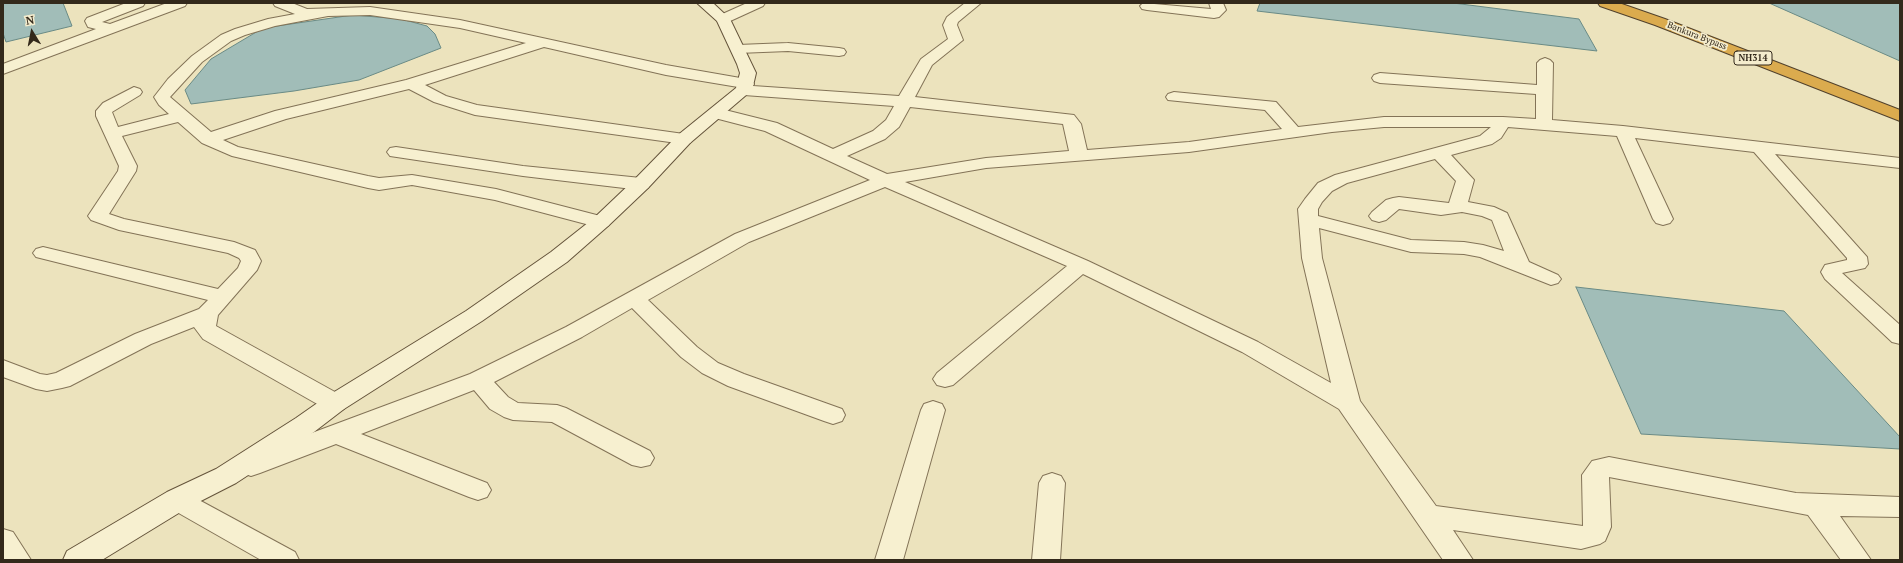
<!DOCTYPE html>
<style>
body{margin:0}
#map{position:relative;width:1903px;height:563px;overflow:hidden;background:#ece3bd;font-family:"PT Serif",serif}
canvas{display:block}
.frame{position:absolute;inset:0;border:4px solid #33291b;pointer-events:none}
.north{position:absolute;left:12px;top:12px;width:40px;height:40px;-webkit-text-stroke:3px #f4eccd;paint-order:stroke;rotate:350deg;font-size:11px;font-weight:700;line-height:16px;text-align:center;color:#33291b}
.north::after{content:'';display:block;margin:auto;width:14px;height:18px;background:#33291b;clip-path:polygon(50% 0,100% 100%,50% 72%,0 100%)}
</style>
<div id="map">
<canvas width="1903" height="563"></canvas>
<div class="frame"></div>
<div class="north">N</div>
</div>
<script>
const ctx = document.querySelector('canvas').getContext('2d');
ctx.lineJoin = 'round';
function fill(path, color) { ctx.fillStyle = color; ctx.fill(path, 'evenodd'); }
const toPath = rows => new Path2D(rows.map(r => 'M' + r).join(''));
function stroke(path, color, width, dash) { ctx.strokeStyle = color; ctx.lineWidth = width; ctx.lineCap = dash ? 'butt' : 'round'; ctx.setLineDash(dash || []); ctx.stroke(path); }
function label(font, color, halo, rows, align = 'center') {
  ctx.font = font + ' "PT Serif",serif'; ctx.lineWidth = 3.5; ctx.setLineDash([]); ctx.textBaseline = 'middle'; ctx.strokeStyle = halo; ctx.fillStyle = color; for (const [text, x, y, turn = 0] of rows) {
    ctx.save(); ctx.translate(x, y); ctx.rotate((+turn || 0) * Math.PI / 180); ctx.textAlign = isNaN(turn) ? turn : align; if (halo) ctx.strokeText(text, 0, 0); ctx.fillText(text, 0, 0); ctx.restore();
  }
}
const water = toPath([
 [3,3,63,3,72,26,6,42,3,33,3,3],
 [1260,3,1453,3,1579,19,1597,51,1257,11,1260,3],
 [1769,3,1900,3,1900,61,1769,3],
 [353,15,401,19,427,26,435,34,441,48,359,80,294,91,191,104,185,90,211,59,263,28,353,15],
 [1576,287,1784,311,1900,437,1900,449,1641,434,1576,287]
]);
const street = toPath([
 [126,3,145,3,143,6,102,22,110,24,167,3,187,3,185,6,3,74,3,64,96,29,88,27,85,21,87,18,126,3],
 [273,3,292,3,307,9,370,7,460,20,666,65,746,79,752,81,754,84,753,86,899,96,921,59,948,39,943,25,947,17,965,3,981,3,958,22,957,25,963,40,932,65,915,97,1074,115,1081,124,1087,150,1189,142,1282,129,1265,110,1168,100,1166,97,1168,94,1174,92,1276,102,1298,127,1384,117,1503,117,1536,119,1536,94,1380,83,1374,81,1372,78,1374,75,1380,73,1537,85,1537,63,1540,60,1545,58,1550,60,1553,63,1552,120,1623,126,1900,158,1900,168,1775,154,1867,257,1868,264,1865,268,1842,273,1900,325,1900,344,1892,342,1825,279,1821,272,1825,265,1847,260,1847,258,1754,152,1635,138,1673,219,1670,223,1663,225,1656,223,1653,219,1617,136,1508,127,1501,138,1492,144,1451,155,1474,180,1468,202,1494,207,1507,213,1529,262,1558,275,1561,279,1558,283,1551,285,1480,257,1464,254,1411,252,1319,228,1322,258,1360,401,1436,506,1583,526,1582,475,1592,461,1609,457,1796,493,1900,497,1900,517,1840,516,1871,560,1841,560,1808,515,1609,477,1611,527,1605,541,1600,544,1581,549,1453,530,1473,560,1443,560,1339,409,1242,352,1083,274,953,385,945,387,937,385,933,379,937,373,1067,266,885,187,749,242,648,300,697,347,718,363,744,374,842,409,845,415,842,421,833,424,824,421,728,386,702,373,681,357,632,308,582,337,494,382,508,397,518,403,557,405,566,408,650,451,654,458,650,465,641,467,632,465,552,422,513,420,504,417,490,409,474,390,361,434,487,483,491,490,487,497,478,500,469,497,336,444,260,473,251,476,242,473,238,466,242,459,470,374,566,327,735,234,870,180,765,131,711,117,709,113,711,109,717,108,777,123,833,149,873,131,886,120,894,106,744,95,738,93,736,90,738,87,666,75,544,47,425,85,446,96,477,105,684,134,690,135,693,139,690,143,684,144,475,115,434,102,409,89,286,119,223,140,238,147,368,176,379,178,412,175,496,189,608,218,611,222,608,226,601,228,495,200,412,185,379,190,368,188,232,156,202,143,178,122,122,136,137,166,136,171,109,214,124,219,234,242,255,250,261,261,257,270,218,315,216,326,344,397,347,403,344,409,335,411,326,409,203,339,194,327,151,344,70,386,62,388,47,391,36,389,3,377,3,360,40,374,47,375,56,373,135,334,199,309,208,300,36,257,33,253,36,249,43,247,218,289,238,268,241,261,239,258,228,253,119,230,91,220,88,216,118,171,119,166,96,116,96,111,103,103,134,87,140,89,142,92,140,95,112,112,118,127,169,114,159,105,154,97,168,79,192,56,221,35,235,29,268,19,295,14,275,6,273,3],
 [370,15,460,28,526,43,406,80,275,111,211,132,170,97,202,62,231,41,245,35,275,26,328,16,370,15],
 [910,107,1063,124,1069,151,986,158,887,174,847,156,885,139,899,127,910,107],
 [1384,127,1491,127,1480,136,1335,175,1318,183,1305,199,1298,209,1302,258,1331,383,1258,342,1088,261,905,182,986,168,1189,152,1332,132,1384,127],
 [1435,159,1456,181,1449,203,1399,197,1393,198,1386,200,1372,212,1369,216,1372,220,1379,222,1386,220,1399,209,1441,215,1462,212,1482,216,1492,220,1504,251,1483,245,1464,242,1411,240,1318,216,1318,209,1322,202,1332,191,1347,183,1435,159],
 [747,3,765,3,763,6,728,22,718,22,716,19,718,16,747,3],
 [1143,3,1211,9,1209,3,1223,3,1226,10,1219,17,1214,18,1147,10,1142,9,1140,6,1143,3],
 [788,43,839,48,844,49,846,52,844,55,839,56,788,51,738,53,733,52,731,49,733,46,738,45,788,43],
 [396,147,523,166,641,178,648,180,650,184,648,188,641,190,523,176,390,156,387,152,390,148,396,147],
 [933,401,942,404,945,410,903,560,875,560,921,410,924,404,933,401],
 [1052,473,1061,476,1065,483,1060,560,1032,560,1039,483,1043,476,1052,473],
 [177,490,186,493,295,552,299,560,261,560,168,507,164,500,168,493,177,490],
 [3,529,13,532,31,560,3,560,3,529]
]);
const secondary = toPath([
 [697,3,713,3,730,19,756,73,752,90,690,143,648,188,608,226,567,262,482,321,344,409,314,432,236,483,187,508,102,560,63,560,67,551,167,492,216,469,296,418,326,397,466,311,551,252,594,218,634,180,678,135,736,88,740,73,737,64,717,21,697,3]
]);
const highway = toPath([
 [1598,3,1619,3,1665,19,1900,110,1900,121,1655,25,1600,6,1598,3]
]);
const farStreetnames = [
 ["Bankura Bypass",1697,36,21]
];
const shields = [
 [1753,58,38]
];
const shieldNames = [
 ["NH314",1753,58]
];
fill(water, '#a1bdb8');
stroke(water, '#698a85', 1);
stroke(street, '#837357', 2);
stroke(secondary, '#65543b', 2);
stroke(highway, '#51412c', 2);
fill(street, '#f7f0d0');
fill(secondary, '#f7f0d0');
fill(highway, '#dbab4e');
label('9px', '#33291b', '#f4eccd', farStreetnames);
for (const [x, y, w] of shields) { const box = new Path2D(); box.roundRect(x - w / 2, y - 7, w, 14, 3); ctx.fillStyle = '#f4eccd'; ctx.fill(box); stroke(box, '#33291b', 1); }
label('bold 9px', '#33291b', null, shieldNames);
</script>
